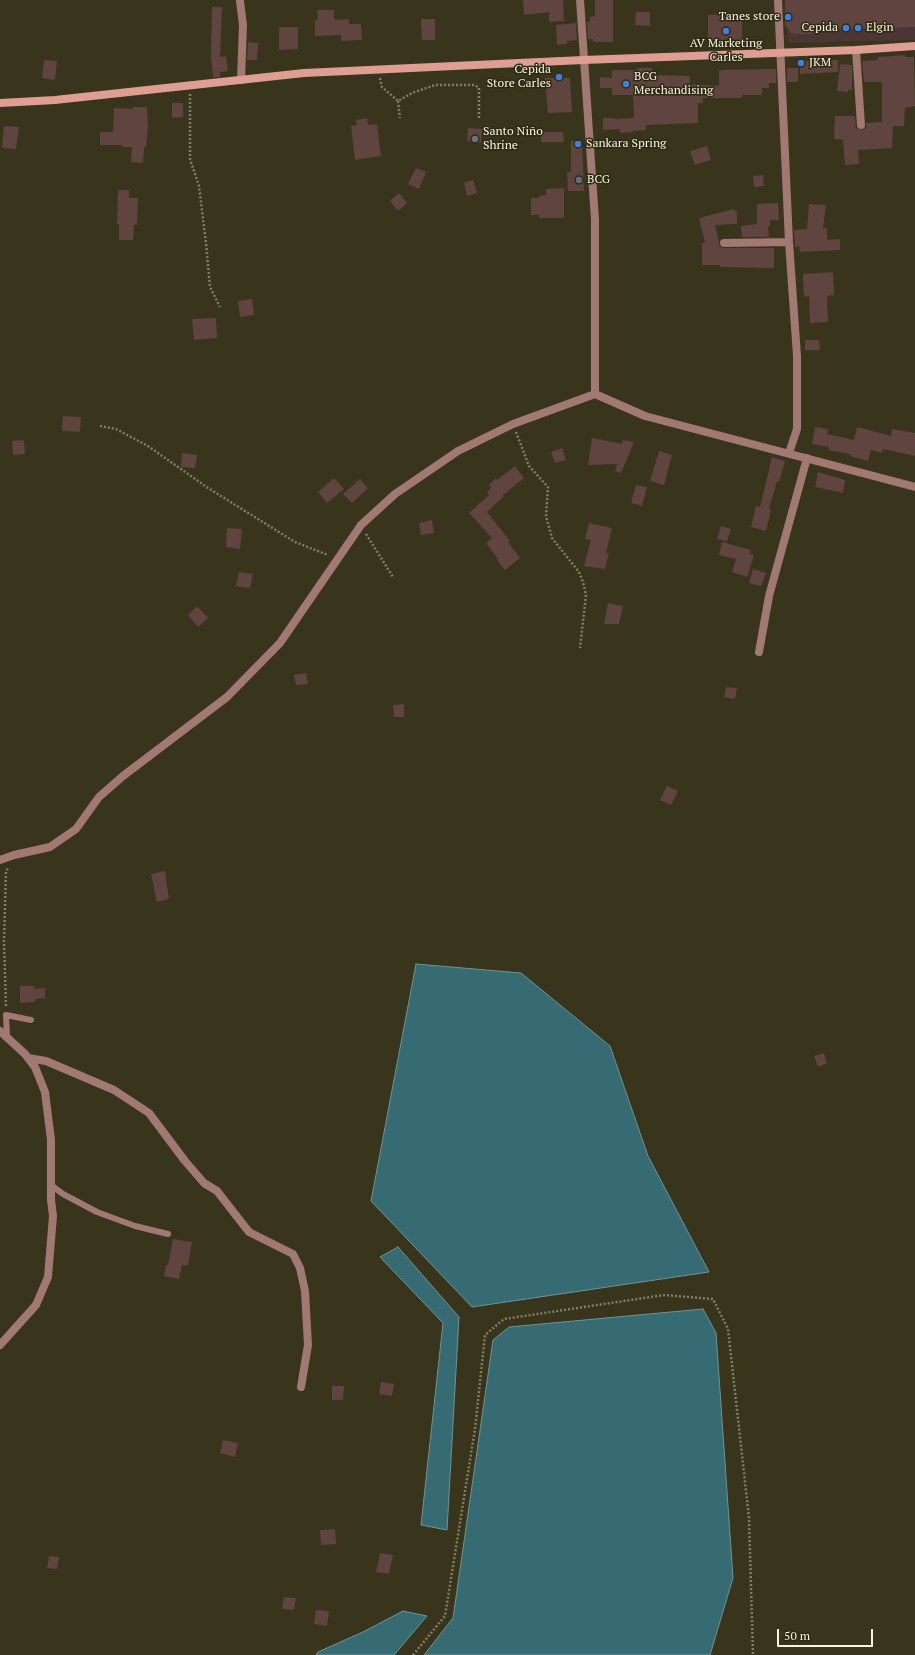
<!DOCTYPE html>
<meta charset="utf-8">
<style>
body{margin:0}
#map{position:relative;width:915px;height:1655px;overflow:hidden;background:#39341c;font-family:"PT Serif",serif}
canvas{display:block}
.scale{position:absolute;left:777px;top:1629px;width:96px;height:18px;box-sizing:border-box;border:2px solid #f7f4e6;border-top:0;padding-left:5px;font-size:12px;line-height:14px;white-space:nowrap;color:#f7f4e6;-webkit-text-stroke:3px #2f2a12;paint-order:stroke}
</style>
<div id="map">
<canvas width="915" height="1655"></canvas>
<div class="scale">50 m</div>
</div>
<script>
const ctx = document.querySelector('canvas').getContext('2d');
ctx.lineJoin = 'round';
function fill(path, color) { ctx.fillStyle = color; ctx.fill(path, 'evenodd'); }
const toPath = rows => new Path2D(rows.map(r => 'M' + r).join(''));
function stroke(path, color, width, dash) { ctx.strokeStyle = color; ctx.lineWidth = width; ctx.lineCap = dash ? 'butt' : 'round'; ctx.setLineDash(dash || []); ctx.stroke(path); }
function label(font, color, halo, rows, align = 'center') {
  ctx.font = font + ' "PT Serif",serif'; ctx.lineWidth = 3; ctx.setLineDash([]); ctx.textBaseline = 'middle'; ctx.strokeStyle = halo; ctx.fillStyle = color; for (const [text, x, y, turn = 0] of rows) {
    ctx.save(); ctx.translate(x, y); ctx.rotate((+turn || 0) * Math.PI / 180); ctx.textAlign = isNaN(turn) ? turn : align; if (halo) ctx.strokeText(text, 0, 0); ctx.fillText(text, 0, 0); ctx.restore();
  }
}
const commercial = toPath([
 [785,0,915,0,915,40,788,43]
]);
const water = toPath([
 [416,964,521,973,610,1046,648,1156,709,1272,472,1307,371,1201,416,964],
 [398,1247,459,1317,447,1530,421,1525,443,1323,380,1257,398,1247],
 [703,1309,716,1333,733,1578,710,1655,424,1655,453,1618,493,1340,509,1327,703,1309],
 [403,1611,427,1616,394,1655,316,1655,318,1652,363,1632,403,1611]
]);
const building = toPath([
 [523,0,563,0,564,21,549,22,549,12,524,15],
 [595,0,613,0,613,42,593,42,593,39,588,39,587,22,590,22,590,17,595,16],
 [785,0,915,0,915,27,812,31,813,34,795,34,791,33,785,25],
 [212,7,222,7,220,57,226,56,228,71,220,72,220,77,213,77,211,56],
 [317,10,334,10,334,19,335,20,349,19,349,24,361,24,362,40,341,41,341,35,315,36,315,20,318,20],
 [636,12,650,12,650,26,635,25],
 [742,13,742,41,708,40,708,15],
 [421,19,435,19,435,40,422,40],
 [576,23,577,40,567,41,567,44,557,45,556,25],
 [279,27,298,27,298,49,279,50],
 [248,42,258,43,257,60,247,60],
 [905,55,905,57,914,57,915,106,905,108,904,126,893,126,892,148,858,150,859,164,845,165,843,140,834,139,835,116,855,116,856,128,861,130,866,128,866,123,882,122,882,85,881,82,864,82,862,61,878,60,878,57],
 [44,60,57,61,55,80,42,78],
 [838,60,838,72,800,74,800,61],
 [840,64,852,65,852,90,848,90,848,92,837,91],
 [637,68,652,68,652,75,690,76,690,84,719,86,719,70,776,69,776,83,769,83,769,88,762,88,762,95,742,95,742,98,703,98,703,103,698,103,698,123,646,125,646,130,633,131,633,132,620,133,620,129,603,130,603,118,613,118,613,119,634,118,633,95,612,95,612,88,600,88,600,77,612,78,612,70,637,70],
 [787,68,798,68,798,82,787,82],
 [545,78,570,78,572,112,548,113],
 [172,103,183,103,183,117,172,118],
 [133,107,147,107,148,126,146,147,144,147,143,163,131,162,132,147,122,147,122,145,100,145,100,132,113,132,114,108,133,109],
 [367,118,368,125,377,124,381,156,355,160,351,126,357,125,356,120],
 [4,126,19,127,16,149,2,148],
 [468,128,482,129,481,143,467,141],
 [541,132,563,132,564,142,541,142],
 [571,141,582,141,584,191,568,191,567,172,571,172],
 [707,146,711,160,695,165,690,151],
 [416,168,426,172,419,189,408,184],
 [763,175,764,186,754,187,753,176],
 [473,180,477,193,467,196,464,183],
 [564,188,564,218,539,218,539,215,531,215,531,198,539,198,539,196,546,195,546,189],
 [118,190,129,190,129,198,138,198,137,225,134,224,133,240,119,240,119,224,117,224],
 [399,193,407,203,398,211,390,201],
 [778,203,779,220,770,220,770,226,768,226,769,237,742,237,741,226,757,224,757,204],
 [809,204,826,205,823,228,827,228,827,240,840,239,840,250,800,252,799,246,795,247,794,230,807,229],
 [734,209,734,211,737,211,737,224,715,225,720,247,724,248,774,248,774,268,720,267,720,265,702,265,702,243,705,243,699,218],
 [833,272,834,295,827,296,828,322,810,323,809,296,804,297,803,274],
 [252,299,254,315,240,317,238,301],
 [216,318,217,338,194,340,192,319],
 [805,340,819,340,820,350,805,350],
 [63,416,81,417,80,432,62,431],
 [815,427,828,429,827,434,854,440,857,427,891,436,892,429,915,433,915,456,883,449,882,453,871,450,868,461,850,456,850,454,829,450,829,447,812,444],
 [592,438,622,444,623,440,634,442,621,473,615,471,617,464,588,465],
 [24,440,25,454,13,455,12,441],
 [562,448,566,460,555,463,551,452],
 [659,451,672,455,664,485,650,481],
 [182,453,197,455,195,468,181,467],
 [772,457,785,461,779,482,777,481,769,509,771,510,766,531,751,527,756,506,760,507],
 [515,466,524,478,502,496,504,496,487,512,510,541,508,542,520,558,505,570,497,560,498,559,486,543,492,538,469,513,489,495,487,492,491,488,489,485,496,478,497,480],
 [818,472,845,480,843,493,815,487],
 [334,478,344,489,327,503,318,492],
 [360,479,368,488,352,503,343,494],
 [636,485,647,487,642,506,631,503],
 [432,520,434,533,421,535,419,523],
 [589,523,612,528,606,553,609,553,605,569,584,566,591,540,585,539],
 [721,526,731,529,727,541,717,539],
 [227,528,242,529,240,549,226,547],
 [722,542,751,550,750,554,754,555,747,577,732,572,736,559,719,555],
 [753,569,766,573,761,586,749,583],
 [239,572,253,574,250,588,236,586],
 [608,603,623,606,619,624,604,624],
 [197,606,208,618,198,627,188,615],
 [306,673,308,684,296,685,294,675],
 [726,687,737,688,735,699,724,697],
 [404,704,404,717,394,717,393,705],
 [667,786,678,791,671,805,660,800],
 [165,871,169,899,157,902,151,874],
 [20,986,34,986,34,989,45,988,45,998,35,999,35,1002,20,1003],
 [824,1053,827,1063,818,1067,814,1056],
 [173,1239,192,1242,188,1266,182,1265,179,1279,164,1276,166,1265,168,1265],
 [381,1382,394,1384,392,1396,379,1394],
 [332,1386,344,1386,343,1400,332,1400],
 [223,1440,238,1443,235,1457,220,1453],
 [335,1529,336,1544,321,1545,320,1530],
 [380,1553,393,1555,389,1574,376,1572],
 [49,1556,59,1557,57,1569,47,1568],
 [284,1597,296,1598,294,1610,282,1609],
 [316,1610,329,1611,327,1626,314,1624]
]);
const path = toPath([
 [380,78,382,87,398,101,412,93,435,85,475,85,479,88,479,120],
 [190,94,190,159,199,186,206,243,210,287,220,307],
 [398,101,400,118],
 [100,426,116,429,148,446,208,488,295,542,328,555],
 [516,432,529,466,548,487,546,516,552,538,579,572,583,582,586,595,580,648],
 [366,534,393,577],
 [6,1006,4,941,6,872,8,868],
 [413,1655,445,1616,475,1429,485,1335,504,1319,664,1295,713,1299,728,1329,749,1518,753,1655]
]);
const lane = toPath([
 [7,1037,6,1015,31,1020],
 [52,1186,63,1194,97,1212,135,1226,168,1234]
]);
const street = toPath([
 [580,0,595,220,595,394],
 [778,0,789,242,797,356,797,429,789,453],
 [240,1,243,25,241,80],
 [856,50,861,125],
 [724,243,789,242],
 [759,652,769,596,807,458],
 [0,860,14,855,50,847,76,829,99,797,123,776,227,697,280,643,361,525,395,494,458,451,513,424,595,394,645,416,915,487],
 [0,1031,25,1054,35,1067,45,1092,51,1140,51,1200,53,1216,48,1277,36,1305,0,1345],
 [28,1058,46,1061,114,1090,149,1113,185,1161,204,1183,217,1191,249,1232,293,1254,300,1268,305,1291,308,1345,301,1387]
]);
const secondary = toPath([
 [0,103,55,100,304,73,583,60,856,50,915,46]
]);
const markers = [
 [788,17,4,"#3f7fe0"],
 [846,28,4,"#3f7fe0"],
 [858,28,4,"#3f7fe0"],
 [726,31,4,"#3f7fe0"],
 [801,63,4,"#3f7fe0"],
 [559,77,4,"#3f7fe0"],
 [626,84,4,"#3f7fe0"],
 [475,139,4,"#6b7280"],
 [578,144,4,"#3f7fe0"],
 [579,180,4,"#5c6f8a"]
];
const poiNames = [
 ["Tanes store",780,17,"right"],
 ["Cepida",838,28,"right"],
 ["Elgin",866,28],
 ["AV Marketing",726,44,"center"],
 ["Carles",726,58,"center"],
 ["JKM",809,63],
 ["Cepida",551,70,"right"],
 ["Store Carles",551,84,"right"],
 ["BCG",634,77],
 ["Merchandising",634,91],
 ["Santo Niño",483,132],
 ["Shrine",483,146],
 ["Sankara Spring",586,144],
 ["BCG",587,180]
];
fill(commercial, '#4a3634');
fill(water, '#366b73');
stroke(water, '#709496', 1);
fill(building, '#5f4440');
stroke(path, '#827e6a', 2.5, [2, 2]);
stroke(lane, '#a17872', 6);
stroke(street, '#a17872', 8);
stroke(secondary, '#df9e94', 8);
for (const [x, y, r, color] of markers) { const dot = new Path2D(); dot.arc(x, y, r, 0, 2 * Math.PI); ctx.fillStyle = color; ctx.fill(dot); stroke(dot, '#2f2a12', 1.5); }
label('12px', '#f7f4e6', '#2f2a12', poiNames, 'left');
</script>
